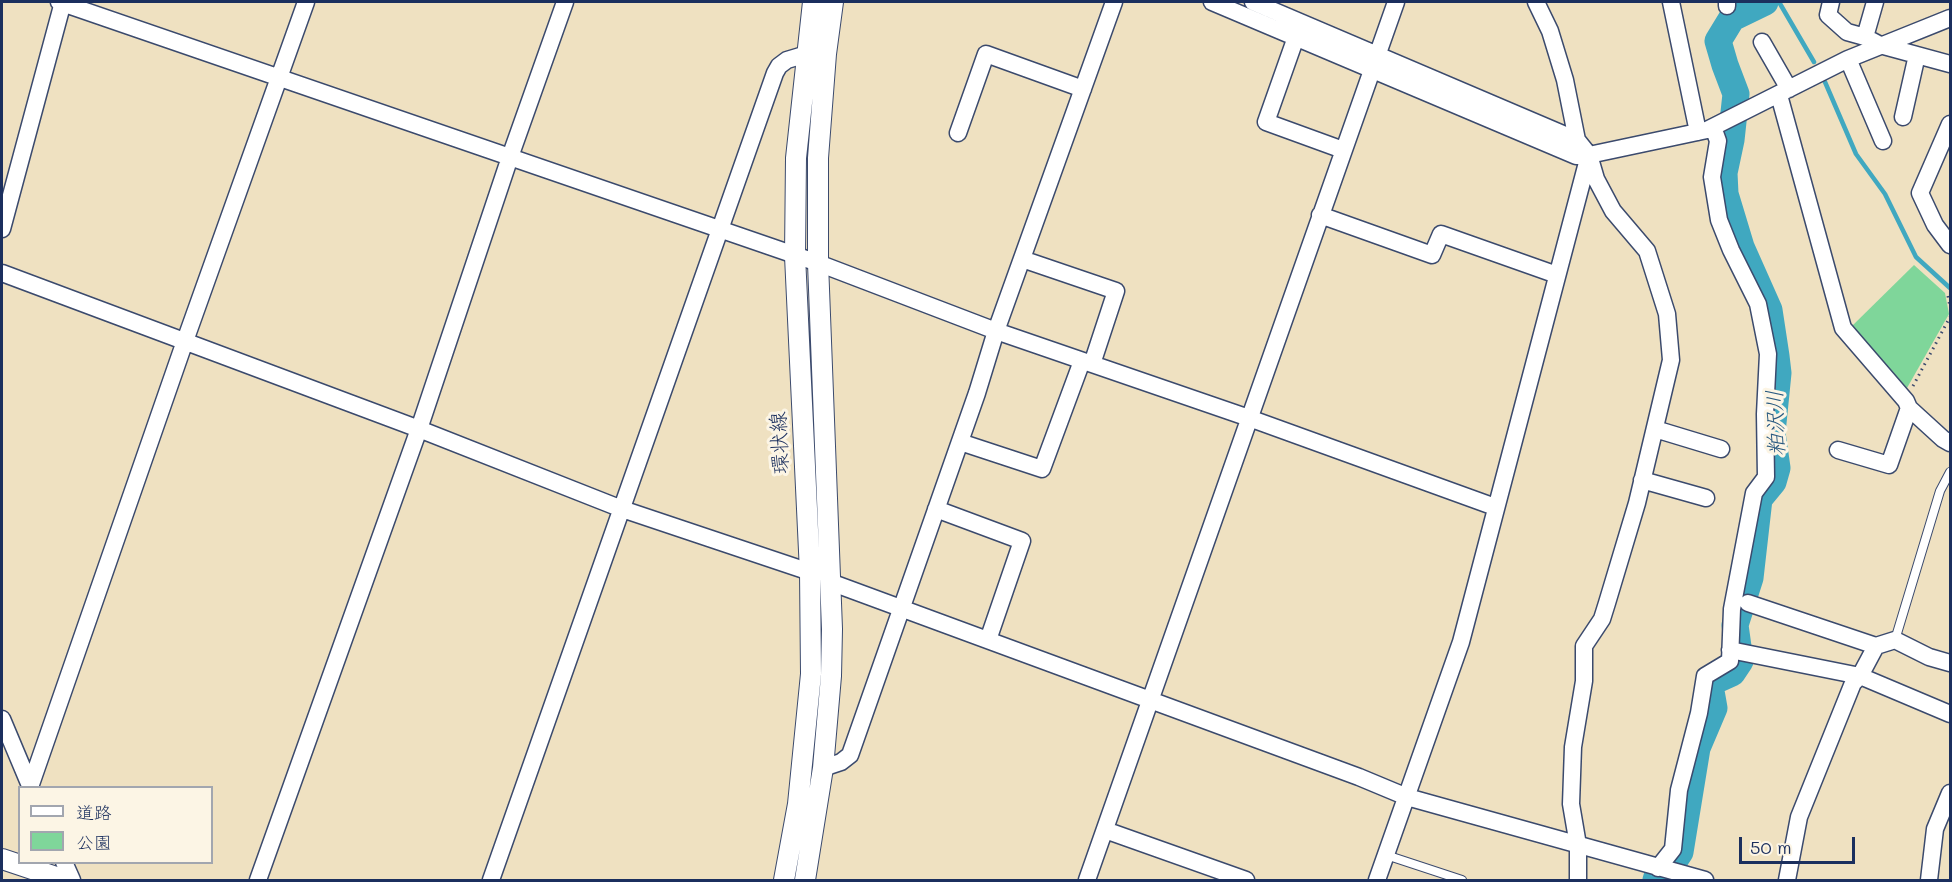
<!DOCTYPE html>
<meta charset="utf-8">
<style>
body{margin:0}
#map{position:relative;width:1952px;height:882px;overflow:hidden;background:#efe1c1;font-family:Mali,"Klee One",sans-serif}
canvas{display:block}
.frame{position:absolute;inset:0;border:3px solid #1b2f5e;pointer-events:none}
.legend{position:absolute;left:18px;top:786px;width:195px;height:78px;box-sizing:border-box;background:#fcf5e5;border:2px solid #a2a6af;margin:0;padding:8px 10px;list-style:none;font-size:18px;color:#1b2f5e}
.legend li{display:flex;align-items:center;gap:12px;height:30px}
.legend b{width:30px;border:2px solid #a2a6af}
.scale{position:absolute;left:1739px;top:837px;width:116px;height:27px;box-sizing:border-box;border:3px solid #1b2f5e;border-top:0;padding-left:8px;font-size:18px;line-height:21px;white-space:nowrap;color:#1b2f5e;-webkit-text-stroke:4px #fcf5e5;paint-order:stroke}
</style>
<div id="map">
<canvas width="1952" height="882"></canvas>
<div class="frame"></div>
<ul class="legend">
<li><b style="height:8px;background:#fff"></b>道路</li>
<li><b style="height:16px;background:#7fd69a"></b>公園</li>
</ul>
<div class="scale">50 m</div>
</div>
<script>
const ctx = document.querySelector('canvas').getContext('2d');
ctx.lineJoin = 'round';
function fill(path, color) { ctx.fillStyle = color; ctx.fill(path, 'evenodd'); }
const toPath = rows => new Path2D(rows.map(r => 'M' + r).join(''));
function stroke(path, color, width, dash) { ctx.strokeStyle = color; ctx.lineWidth = width; ctx.lineCap = dash ? 'butt' : 'round'; ctx.setLineDash(dash || []); ctx.stroke(path); }
function label(font, color, halo, rows, align = 'center') {
  ctx.font = font + ' Mali,"Klee One",sans-serif'; ctx.lineWidth = 6; ctx.setLineDash([]); ctx.textBaseline = 'middle'; ctx.strokeStyle = halo; ctx.fillStyle = color; for (const [text, x, y, turn = 0] of rows) {
    ctx.save(); ctx.translate(x, y); ctx.rotate((+turn || 0) * Math.PI / 180); ctx.textAlign = isNaN(turn) ? turn : align; if (halo) ctx.strokeText(text, 0, 0); ctx.fillText(text, 0, 0); ctx.restore();
  }
}
const green = toPath([
 [1914,265,1945,293,1949,314,1907,388,1852,326]
]);
const stream = toPath([
 [1779,2,1814,62],
 [1825,82,1856,154,1885,194,1916,257,1950,288]
]);
const river = toPath([
 [1656,880,1657,877,1674,861,1680,852,1697,748,1714,708,1711,691,1712,682,1732,673,1740,661,1735,625,1750,578,1759,499,1773,482,1777,468,1772,433,1778,373,1776,356,1769,310,1741,247,1725,194,1724,173,1731,140,1736,94,1725,65,1718,41,1732,18,1765,2]
]);
const path = toPath([
 [1948,296,1950,307],
 [1913,386,1950,317]
]);
const service = toPath([
 [1895,640,1940,491,1950,472],
 [1386,855,1462,880]
]);
const minor = toPath([
 [59,2,818,263,996,331,1249,418,1495,507],
 [1212,2,1576,156,1589,155,1707,130,1848,59,1950,18],
 [1253,2,1577,140],
 [1671,2,1698,132],
 [1727,2,1727,6],
 [1831,2,1828,15,1847,32,1865,37,1880,45,1950,64],
 [1296,37,1266,122,1343,150],
 [1865,37,1875,2],
 [1762,42,1789,89],
 [1848,59,1883,141],
 [1779,95,1843,328,1906,401,1909,408,1943,439,1950,443],
 [1903,117,1917,55],
 [1950,124,1920,193,1935,225,1950,245],
 [958,133,986,54,1083,89],
 [1320,215,1432,255,1441,234,1557,275],
 [2,229,63,2],
 [1022,259,1116,291,1092,364],
 [2,273,419,429,622,509,810,572],
 [1655,429,1721,449],
 [960,442,1042,469,1082,361],
 [1838,450,1889,465,1909,408],
 [1642,480,1706,498],
 [936,509,1022,541,988,640],
 [830,582,1359,777,1407,797,1705,880],
 [1748,603,1876,646,1895,640,1929,657,1950,663],
 [1730,650,1860,676,1950,714],
 [2,719,31,788],
 [823,768,841,762,850,755,977,393,996,331,1114,2],
 [30,787,185,341,306,2],
 [1105,830,1246,880],
 [64,862,72,880],
 [1658,868,1673,849,1679,790,1699,713,1705,676,1730,661,1732,609,1754,493,1766,477,1765,414,1768,354,1758,304,1731,250,1719,220,1712,177,1718,141,1713,127],
 [258,880,419,429,510,157,565,2],
 [491,880,775,73,779,66,787,60,807,54],
 [1087,880,1396,2],
 [1377,880,1461,642,1589,155,1577,140,1565,80,1550,31,1536,2],
 [1578,880,1578,845,1571,804,1573,747,1584,681,1584,646,1602,619,1607,603,1637,503,1671,360,1667,314,1647,251,1613,211,1596,179,1589,155],
 [1787,880,1799,817,1853,683,1860,676,1876,646],
 [1929,880,1935,829,1950,793]
]);
const tertiary = toPath([
 [2,859,65,880],
 [784,880,798,804,811,674,810,572,795,256,796,158,813,2],
 [805,880,823,768,831,676,832,629,818,263,818,158,826,54,833,2]
]);
const streetNames = [
 ["環状線",780,443,-93]
];
const waterNames = [
 ["粕沢川",1776,423,-92]
];
fill(green, '#7fd69a');
stroke(stream, '#40a8c0', 4.5);
stroke(river, '#40a8c0', 27);
stroke(service, '#3b4a6d', 10);
stroke(minor, '#3b4a6d', 19);
stroke(tertiary, '#3b4a6d', 22);
stroke(path, '#3b4a6d', 3, [1.5, 4.5]);
stroke(service, '#fff', 8);
stroke(minor, '#fff', 16);
stroke(tertiary, '#fff', 20);
label('21px', '#1b2f5e', '#fcf5e5', streetNames);
label('italic 22px', '#285980', '#fcf5e5', waterNames);
</script>
